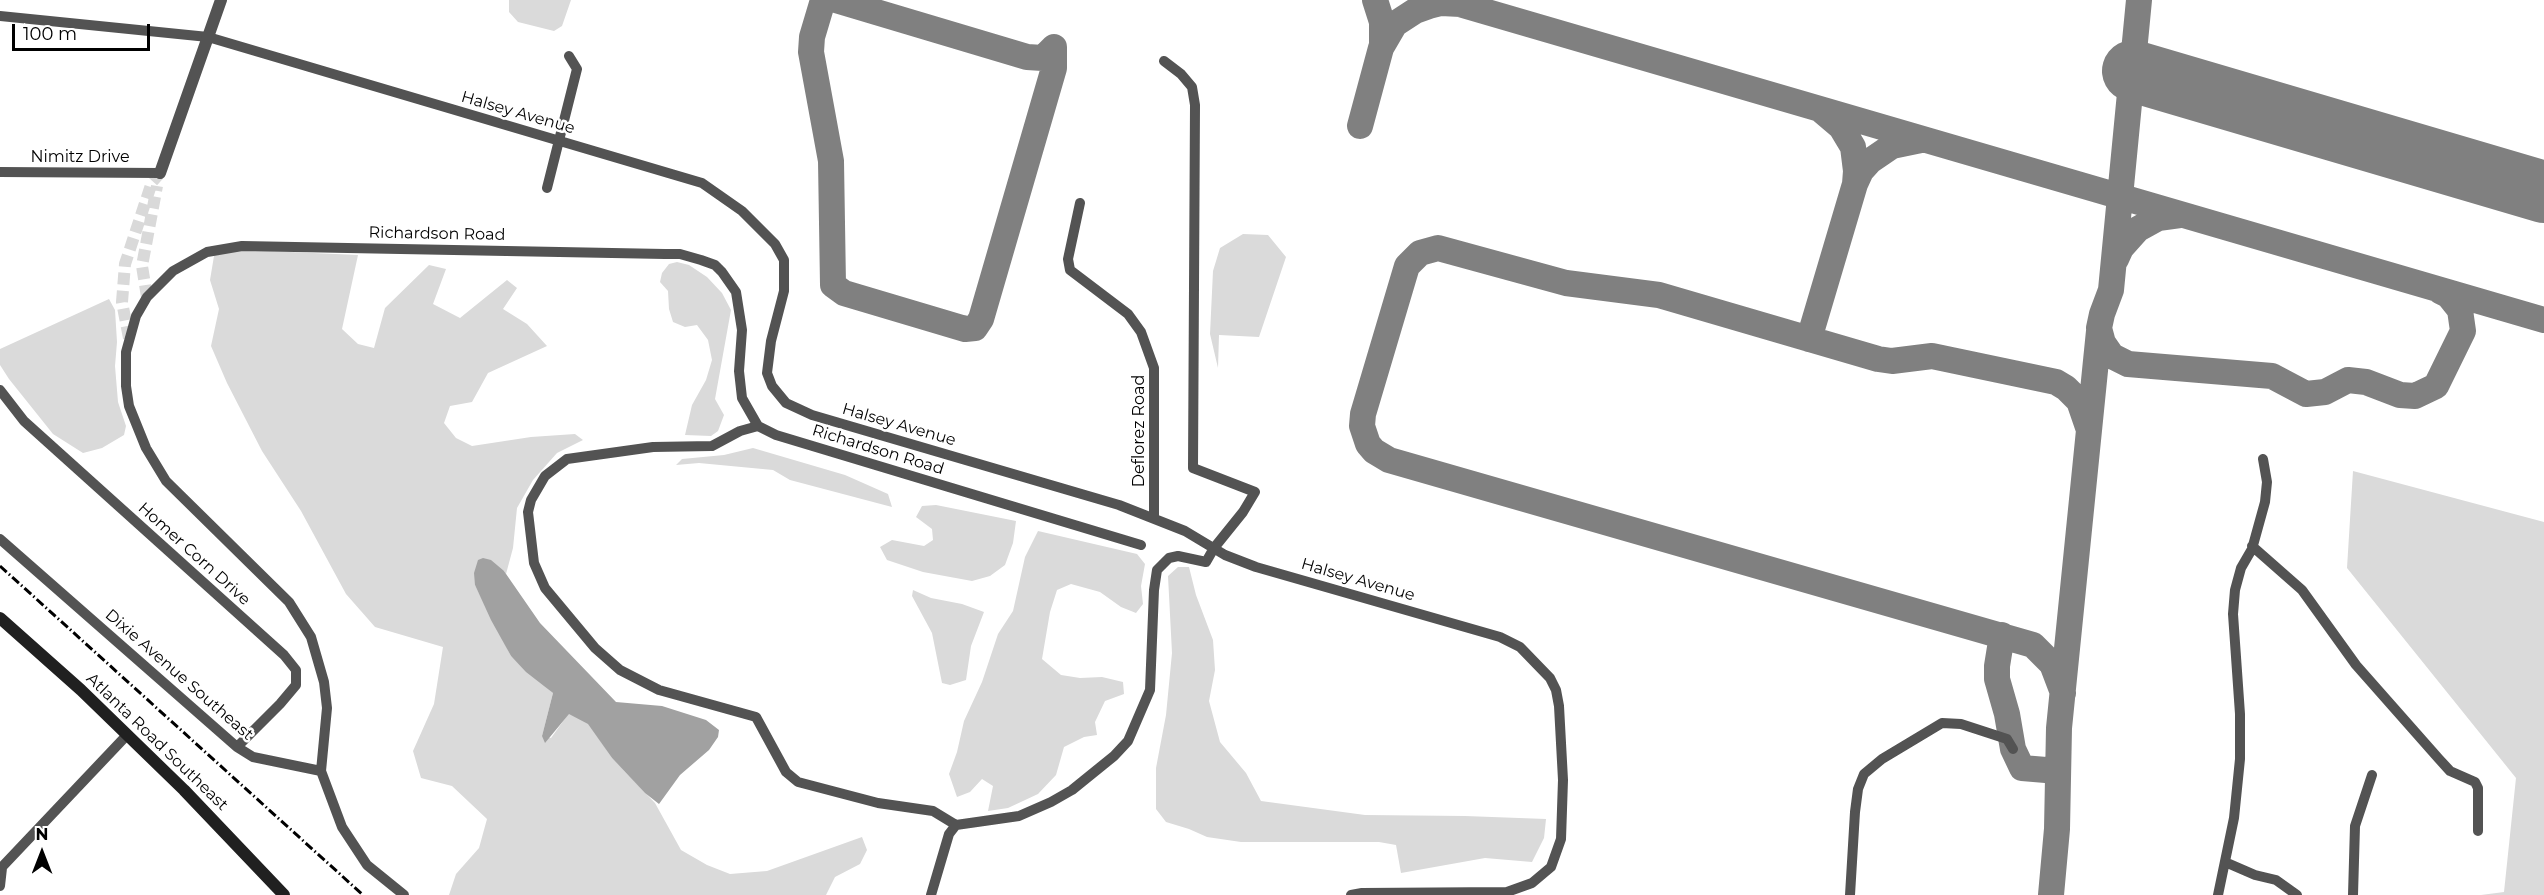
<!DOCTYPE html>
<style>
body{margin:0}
#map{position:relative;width:2544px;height:895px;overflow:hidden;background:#fff;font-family:Montserrat,sans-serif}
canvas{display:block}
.north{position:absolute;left:12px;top:823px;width:60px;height:60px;-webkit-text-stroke:4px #fff;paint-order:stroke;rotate:0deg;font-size:16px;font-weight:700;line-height:24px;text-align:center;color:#000}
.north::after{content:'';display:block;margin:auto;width:21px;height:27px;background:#000;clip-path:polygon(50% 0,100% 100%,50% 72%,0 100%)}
.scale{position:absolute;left:12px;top:24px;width:138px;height:27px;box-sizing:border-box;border:3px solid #000;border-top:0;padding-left:8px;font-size:18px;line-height:21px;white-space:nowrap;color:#000;-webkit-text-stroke:4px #fff;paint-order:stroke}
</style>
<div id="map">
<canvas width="2544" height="895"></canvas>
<div class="north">N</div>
<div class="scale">100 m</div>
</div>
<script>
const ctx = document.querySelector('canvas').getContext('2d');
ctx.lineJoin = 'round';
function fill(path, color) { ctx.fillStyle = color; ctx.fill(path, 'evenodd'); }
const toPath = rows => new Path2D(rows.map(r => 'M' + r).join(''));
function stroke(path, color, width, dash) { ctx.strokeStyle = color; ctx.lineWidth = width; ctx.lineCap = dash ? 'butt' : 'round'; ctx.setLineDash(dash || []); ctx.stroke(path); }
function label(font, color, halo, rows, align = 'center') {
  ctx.font = font + ' Montserrat,sans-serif'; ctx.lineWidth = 5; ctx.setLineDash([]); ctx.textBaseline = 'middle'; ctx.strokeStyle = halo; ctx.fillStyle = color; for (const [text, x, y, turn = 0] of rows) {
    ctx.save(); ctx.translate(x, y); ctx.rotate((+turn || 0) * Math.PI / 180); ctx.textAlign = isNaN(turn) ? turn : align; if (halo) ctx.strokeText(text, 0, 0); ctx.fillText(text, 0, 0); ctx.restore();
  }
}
const green = toPath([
 [509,0,571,0,562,26,554,31,518,22,509,12],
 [1243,234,1268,235,1286,257,1259,337,1219,335,1218,368,1210,334,1213,271,1220,248],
 [222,249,358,255,342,329,358,344,374,348,385,308,429,265,446,269,433,304,460,318,507,280,517,288,503,309,527,324,547,346,488,373,472,402,450,406,444,423,456,438,472,446,531,437,575,434,583,440,557,453,533,480,517,508,513,548,506,574,504,571,475,585,511,656,553,693,542,736,551,738,569,713,589,724,612,758,655,803,681,850,707,865,730,874,767,871,862,837,867,850,860,864,835,877,826,895,449,895,456,874,479,848,487,819,452,786,421,778,413,751,434,704,443,647,375,627,346,594,301,511,262,451,227,383,211,346,219,309,210,280,215,250],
 [677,262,689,265,707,277,722,293,731,310,715,399,724,415,718,431,711,436,685,435,692,405,706,380,712,360,708,340,697,325,685,327,673,322,669,309,668,291,660,282,662,273,669,264],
 [109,299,115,310,117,342,115,366,118,402,126,426,124,435,102,448,83,453,53,434,9,379,0,365,0,349],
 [753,448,845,475,888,494,892,507,790,480,773,470,699,463,676,465,682,459,724,455],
 [2353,471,2544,522,2544,895,2481,895,2504,892,2516,778,2347,568],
 [936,505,1016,521,1013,543,1005,565,990,576,972,581,923,572,887,560,880,547,892,540,924,546,933,540,932,529,916,517,922,506],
 [1038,531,1137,554,1145,564,1141,586,1143,604,1136,613,1121,607,1100,592,1071,584,1057,590,1050,612,1042,659,1061,675,1080,678,1102,677,1123,682,1124,694,1105,701,1095,722,1097,735,1084,737,1064,747,1056,775,1038,794,1008,808,988,811,993,786,982,779,970,792,957,797,949,774,957,752,964,721,982,682,998,634,1013,611,1025,557],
 [1178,567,1189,567,1196,595,1213,640,1215,670,1209,701,1220,742,1246,773,1261,801,1365,815,1465,816,1546,819,1544,838,1532,862,1485,858,1401,873,1396,845,1379,842,1241,842,1207,837,1189,829,1166,822,1156,809,1156,768,1166,715,1172,653,1168,576],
 [913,590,931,598,962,604,984,612,971,646,966,680,950,685,942,683,932,633,912,596]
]);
const water = toPath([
 [483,558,491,560,504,571,540,623,616,702,662,706,706,720,719,730,718,737,709,750,680,775,659,804,645,793,612,758,588,724,569,714,545,743,542,736,553,693,526,672,511,656,491,620,475,585,474,573,478,560]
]);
const taxiway = toPath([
 [823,0,812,37,811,52,831,161,833,285,844,293,965,329,975,328,981,319,1054,68,1054,47,1043,58,1027,57,836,0],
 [1375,0,1382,22,1382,46],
 [1446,0,2544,320],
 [2139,0,2111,290,2102,314,2099,328,2103,343,2112,356,2128,364,2272,376,2306,394,2325,392,2348,380,2366,382,2400,395,2415,396,2436,386,2463,331,2460,310,2448,295,2440,291],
 [1821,110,1841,127,1853,147,1856,171,1855,184],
 [1360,126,1381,48,1395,24,1415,11,1429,6,1441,3,1461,4],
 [2116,259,2121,248,2138,229,2158,218,2180,215],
 [1809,339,1855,184,1861,171,1870,161,1892,146,1921,140],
 [2002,635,1997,666,1997,679,2007,714,2013,749,2022,768,2058,771],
 [2063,693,2052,664,2033,645,1389,460,1374,451,1368,444,1362,426,1363,414,1407,266,1420,253,1438,248,1566,283,1659,295,1878,359,1892,361,1932,356,2056,382,2066,388,2079,401,2089,430],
 [2051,895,2057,829,2059,728,2099,331]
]);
const runway = toPath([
 [2133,71,2544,192]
]);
const tertiaryTunnel = toPath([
 [147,297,142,266,157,186],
 [129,338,122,302,125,264,152,182,160,173]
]);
const minor = toPath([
 [0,16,208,37,702,183,742,211,775,244,784,260,784,291,771,341,767,373,772,386,786,403,812,415,1119,505,1185,531,1225,555,1256,567,1500,637,1520,647,1550,678,1556,690,1559,706,1563,780,1561,839,1551,867,1532,883,1507,892,1362,893,1351,895],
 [0,172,160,173],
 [547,188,577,69,569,56],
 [1080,203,1068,259,1070,270,1128,314,1141,332,1154,368,1154,517],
 [0,390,24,421,284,655,296,670,296,685,280,704,237,747],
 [758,426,740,431,712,446,653,447,567,459,545,476,531,500,528,512,534,563,545,588,595,648,620,670,659,690,756,717,786,772,798,782,878,803,933,811,956,825,1019,816,1051,802,1072,790,1114,756,1128,741,1150,690,1154,590,1157,570,1169,558,1178,556,1206,562,1214,548,1243,512,1255,492,1193,468,1195,105,1192,87,1181,74,1164,61],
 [0,539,237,747,253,757,321,771,342,827,367,865,404,895],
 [2252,546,2302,590,2356,665,2439,759,2450,771,2475,782,2478,788,2478,831],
 [321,771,327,708,324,682,311,637,289,602,166,481,146,448,129,406,126,386,126,352,136,316,147,297,173,271,207,252,242,246,665,254,680,254,701,260,715,265,722,272,736,292,742,330,739,371,742,398,758,426,776,435,1141,545],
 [2225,862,2255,875,2276,880,2297,895],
 [0,869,127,735],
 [0,886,2,868],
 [931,895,949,834,956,825],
 [1850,895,1855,812,1858,789,1864,774,1882,759,1942,723,1961,724,2007,739,2013,749],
 [2218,895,2234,818,2240,759,2240,714,2233,614,2235,590,2241,568,2252,549,2265,502,2267,482,2263,459],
 [2353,895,2355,826,2372,775]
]);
const tertiary = toPath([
 [160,173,221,0]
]);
const secondary = toPath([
 [0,618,81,690,184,790,284,895]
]);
const rail = toPath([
 [0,566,363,895]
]);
const streetNames = [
 ["Halsey Avenue",518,113,16],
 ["Nimitz Drive",80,157],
 ["Richardson Road",437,234,1],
 ["Halsey Avenue",899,425,16],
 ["Deflorez Road",1139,431,-90],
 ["Richardson Road",878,450,17],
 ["Homer Corn Drive",194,554,42],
 ["Halsey Avenue",1358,580,16],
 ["Dixie Avenue Southeast",179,675,41],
 ["Atlanta Road Southeast",157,742,44]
];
fill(green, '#dadada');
fill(water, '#a1a1a1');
stroke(taxiway, '#808080', 26);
stroke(runway, '#808080', 62);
stroke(tertiaryTunnel, '#d9d9d9', 12, [12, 6]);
stroke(minor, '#535353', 10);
stroke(tertiary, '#535353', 12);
stroke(secondary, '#202020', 12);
stroke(rail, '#000', 3, [9, 3, 1.5, 3]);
label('16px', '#000', '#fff', streetNames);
</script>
